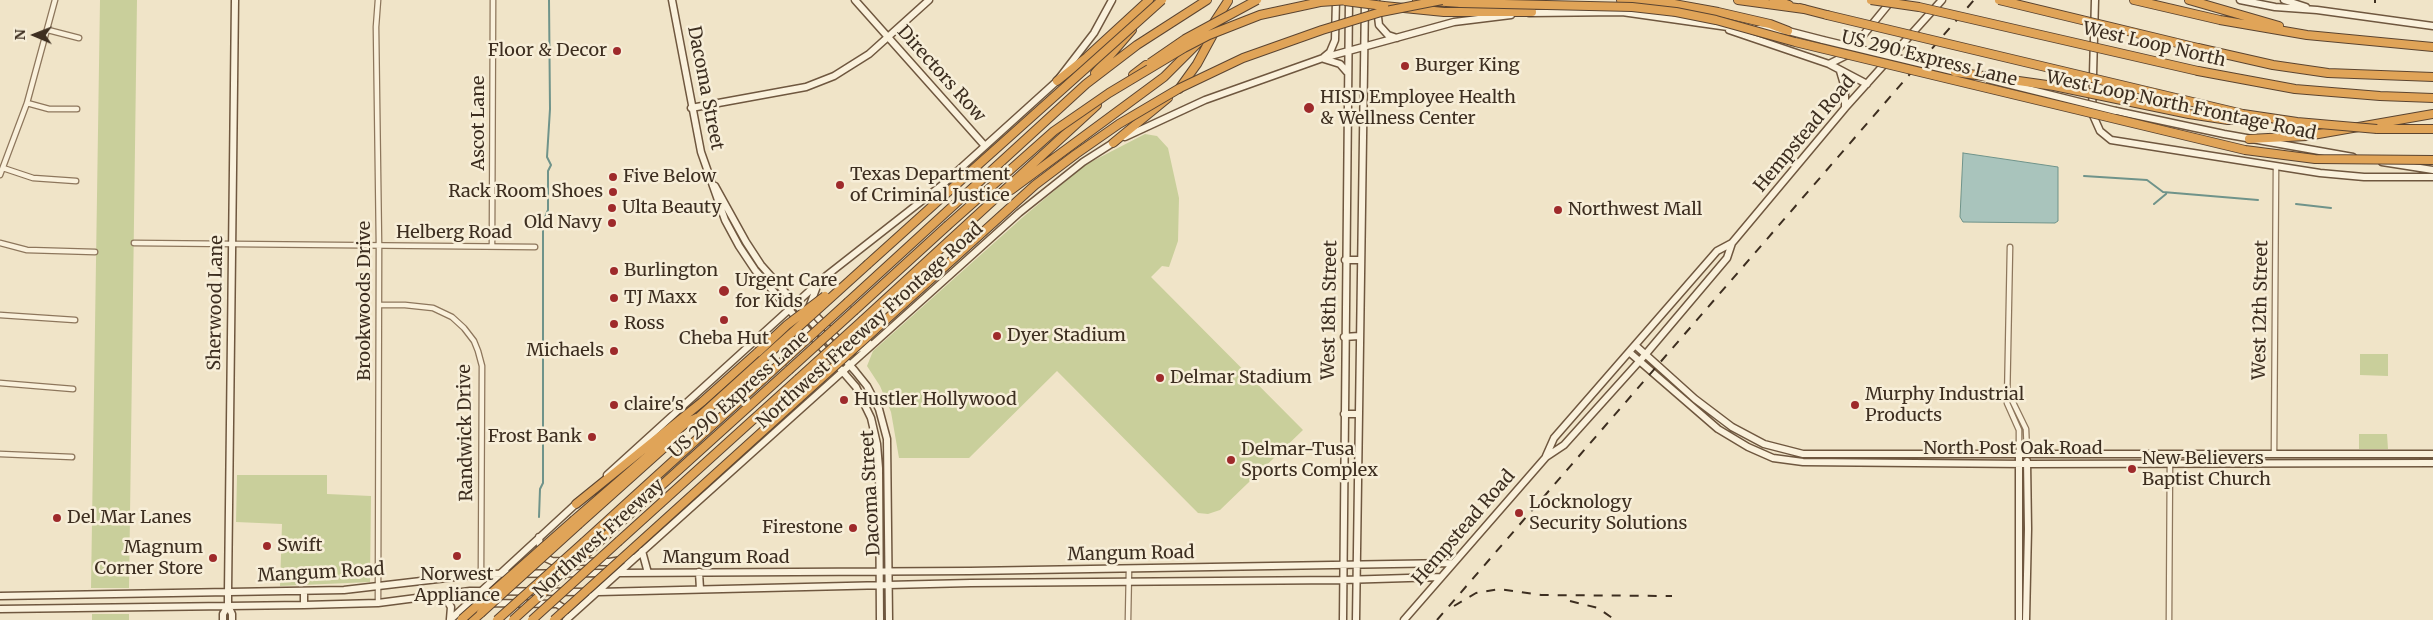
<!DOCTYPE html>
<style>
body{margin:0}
#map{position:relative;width:2433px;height:620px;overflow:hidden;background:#f0e4c8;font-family:Merriweather,serif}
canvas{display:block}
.north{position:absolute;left:10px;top:10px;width:50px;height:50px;-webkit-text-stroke:4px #f7eed8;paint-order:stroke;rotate:271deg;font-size:14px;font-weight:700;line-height:20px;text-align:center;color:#3d2e20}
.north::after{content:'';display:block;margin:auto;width:18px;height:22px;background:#3d2e20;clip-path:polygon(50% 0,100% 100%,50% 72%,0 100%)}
</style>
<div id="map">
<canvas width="2433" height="620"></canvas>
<div class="north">N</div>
</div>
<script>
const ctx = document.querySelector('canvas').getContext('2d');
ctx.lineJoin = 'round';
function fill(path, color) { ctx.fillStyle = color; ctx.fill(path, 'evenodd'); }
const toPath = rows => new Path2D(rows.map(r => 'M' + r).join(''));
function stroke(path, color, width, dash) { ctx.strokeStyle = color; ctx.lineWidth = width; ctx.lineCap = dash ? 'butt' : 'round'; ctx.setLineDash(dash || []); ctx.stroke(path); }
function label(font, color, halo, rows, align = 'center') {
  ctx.font = font + ' Merriweather,serif'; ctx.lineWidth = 5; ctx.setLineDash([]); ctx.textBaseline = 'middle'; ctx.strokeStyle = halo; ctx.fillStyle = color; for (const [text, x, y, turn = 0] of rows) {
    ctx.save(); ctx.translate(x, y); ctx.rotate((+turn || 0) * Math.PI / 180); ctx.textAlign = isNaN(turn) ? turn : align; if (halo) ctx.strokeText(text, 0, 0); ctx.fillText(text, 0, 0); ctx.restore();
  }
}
const green = toPath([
 [100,0,137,0,129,588,91,588],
 [1145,134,1157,136,1168,148,1179,198,1178,241,1169,267,1162,266,1151,277,1303,430,1220,510,1208,514,1198,513,1057,371,969,458,899,458,891,412,880,386,867,366,873,351,1023,217,1085,165],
 [2360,354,2388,354,2388,376,2360,375],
 [2359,434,2387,434,2388,449,2359,449],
 [237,475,327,475,327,494,371,496,370,582,280,586,282,524,236,522],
 [92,614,129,614,129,620,92,620]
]);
const water = toPath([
 [1963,153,2058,167,2058,221,2055,223,1963,222,1960,217,1963,153]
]);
const stream = toPath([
 [2084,176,2147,180,2163,192,2258,200],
 [2154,204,2166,194],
 [2296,204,2331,208],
 [539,517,540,489,543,483,543,222,548,210,548,171,551,165,547,157,550,109,549,0]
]);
const street = toPath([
 [48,30,79,38],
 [27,103,49,109,77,109],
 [3,168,33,178,76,181],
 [0,175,27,103,55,0],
 [0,243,27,250,95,252],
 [134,243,535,247],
 [492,246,493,0],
 [2010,247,2007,403,2019,430,2019,453],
 [379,305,405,305,433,308,452,317,464,328,474,341,478,351,482,366,481,574],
 [0,315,75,320],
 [0,383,73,389],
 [2008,392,2026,429,2027,453],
 [0,454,72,457],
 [2274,454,2276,168],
 [378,603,379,246,376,27,378,0],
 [1128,620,1129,569],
 [2169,620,2170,454]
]);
const secondary = toPath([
 [672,0,701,152,725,220,739,246,755,270,856,387,871,418,877,444,879,468,880,620],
 [855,0,985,146],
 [1376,0,1379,25,1388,35,1397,38],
 [2095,0,2092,113,2100,131,2111,140,2320,173,2364,177,2433,177],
 [2240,0,2275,7,2317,10,2433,26],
 [2284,0,2306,7],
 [1529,13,1622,12,1735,28],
 [1758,29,1788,31,1823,40],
 [1729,30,1829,64,1867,84],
 [1324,57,1330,52,1335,40,1336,0],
 [1324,59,1340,64,1347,72],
 [1829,64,1847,55,1892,0],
 [1840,71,1845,88,1845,108],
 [691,108,806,87,834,76,869,54,929,0],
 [2116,111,2224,134,2353,157],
 [1125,137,1205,100,1323,58,1454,22,1511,15],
 [2382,162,2433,170],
 [715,186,746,242,761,265,855,371,867,386,879,409,887,439,889,620],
 [1345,260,1360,260],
 [816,289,810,305,816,316,848,350,854,351,869,343],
 [1344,337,1359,336],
 [1635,345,1695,399,1732,427,1764,444,1803,454,2433,454],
 [1629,352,1718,429,1748,447,1773,458,1803,462,2026,464,2433,463],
 [1344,414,1358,414],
 [1546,456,1554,438,1717,251,1732,243],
 [1343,472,1357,472],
 [607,475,826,276,942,185,1057,81,1094,33,1112,0],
 [539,537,541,556,552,561,609,562,634,558],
 [642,551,648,573],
 [699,572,700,589],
 [619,573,970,571,1453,563],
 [304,591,304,605],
 [598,592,971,583,1342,580,1441,577],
 [443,595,451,607,450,619],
 [0,596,344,590,481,574,607,573],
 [478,605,487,603,557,604,565,609,565,614],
 [0,609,304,605,378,603,470,591,588,592],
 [223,620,223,614,228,606],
 [232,620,232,614,228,606,228,592,235,0],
 [450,620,578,502],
 [566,620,1019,213,1083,162,1116,141],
 [1343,620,1349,0],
 [1356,620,1365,0],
 [1404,620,1546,457,1564,445,1645,355,1727,258,1732,243,1845,108,1942,0],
 [2019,620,2019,453],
 [2026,620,2028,529,2027,461]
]);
const highway = toPath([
 [1417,0,1461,3],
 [1621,0,1674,4,1718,12,1770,24,1788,31],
 [1738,0,1804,9],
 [1774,0,1789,5],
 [2134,0,2220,20,2307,35,2433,47],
 [2189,0,2279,26],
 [1384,6,1444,12,1532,12],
 [1800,8,1827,15],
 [1213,24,1228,1],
 [2198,48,2273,65,2328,73,2433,77],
 [2198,71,2295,89,2380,96,2433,98],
 [1095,73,1132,30],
 [1133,75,1146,65],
 [1057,81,1087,57,1149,0],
 [1179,89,1197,64,1216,29],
 [2377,129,2433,129],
 [2249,139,2307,136,2433,114],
 [1113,143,1168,98],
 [1011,190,1164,77,1203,38],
 [868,264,969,173],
 [848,302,1086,84,1137,45,1207,0],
 [855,310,947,226],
 [863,320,1097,105],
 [576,504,702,402,758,352],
 [574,520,686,423,699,417],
 [579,524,675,438],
 [619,541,798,379],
 [584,542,782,362],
 [599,542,789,370],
 [473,620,481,613]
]);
const rail = toPath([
 [2375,3,2375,0],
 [1570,601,1598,608,1615,620],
 [1454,606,1476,593,1499,589,1541,595,1672,596],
 [1437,620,1974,0]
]);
const secondaryBridge = toPath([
 [1823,40,1960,73],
 [1987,79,2116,111]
]);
const highwayBridge = toPath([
 [1871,0,1919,7,2198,71],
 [1999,0,2198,48],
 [1345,1,1384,6],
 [1461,3,1632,7,1676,12,1716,20,1795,42,2245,150,2315,159,2433,160],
 [1827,15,2243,114,2297,122,2377,129],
 [1150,63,1185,39,1257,0],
 [1955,72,2054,86,2189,114,2228,120,2252,119],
 [969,173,1162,0],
 [947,226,1054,131,1109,93,1184,48,1209,35,1260,15,1320,2,1349,0],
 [758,352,787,325,825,296],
 [782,362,848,302],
 [789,370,855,310],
 [798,379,863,320],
 [699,417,868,264],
 [481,613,579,524],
 [462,619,574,520],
 [497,620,584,542],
 [513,620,599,542],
 [532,620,619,541],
 [554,620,1035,185,1076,154,1119,124,1180,88,1243,58,1322,30,1381,12,1442,0]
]);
const markers = [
 [617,51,5,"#9e2a2b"],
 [1405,66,5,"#9e2a2b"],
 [1309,108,6,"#9e2a2b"],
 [613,177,5,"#9e2a2b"],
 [840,185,5,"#9e2a2b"],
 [613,192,5,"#9e2a2b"],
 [612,208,5,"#9e2a2b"],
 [1558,210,5,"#9e2a2b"],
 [612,223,5,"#9e2a2b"],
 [614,271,5,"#9e2a2b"],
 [724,291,6,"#9e2a2b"],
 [614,298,5,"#9e2a2b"],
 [724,320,5,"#9e2a2b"],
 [614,324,5,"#9e2a2b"],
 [997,336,5,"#9e2a2b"],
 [614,351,5,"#9e2a2b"],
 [1160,378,5,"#9e2a2b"],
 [844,400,5,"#9e2a2b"],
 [614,405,5,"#9e2a2b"],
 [1855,405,5,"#9e2a2b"],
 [592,437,5,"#9e2a2b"],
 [1231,460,5,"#9e2a2b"],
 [2132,469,5,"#9e2a2b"],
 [1519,513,5,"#9e2a2b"],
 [57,518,5,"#9e2a2b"],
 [853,528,5,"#9e2a2b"],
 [267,546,5,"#9e2a2b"],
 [457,556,5,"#9e2a2b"],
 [213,558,5,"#9e2a2b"]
];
const streetNames = [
 ["West Loop North",2154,45,13],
 ["US 290 Express Lane",1929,59,14],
 ["Directors Row",941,74,48],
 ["Dacoma Street",705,88,79],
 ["West Loop North Frontage Road",2181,106,12],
 ["Ascot Lane",479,123,-90],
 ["Hempstead Road",1805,134,-50],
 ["Helberg Road",454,233],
 ["Brookwoods Drive",365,301,-90],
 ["Sherwood Lane",216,303,-89],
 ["West 18th Street",1330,310,-89],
 ["West 12th Street",2261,310,-89],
 ["Northwest Freeway Frontage Road",870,326,-42],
 ["US 290 Express Lane",739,395,-42],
 ["Randwick Drive",466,433,-91],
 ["North Post Oak Road",2013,449],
 ["Dacoma Street",871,493,-93],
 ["Hempstead Road",1464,528,-49],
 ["Northwest Freeway",599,539,-42],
 ["Mangum Road",1131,554,-1],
 ["Mangum Road",726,558],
 ["Mangum Road",321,573,-3]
];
const poiNames = [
 ["Floor & Decor",607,51,"right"],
 ["Burger King",1415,66],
 ["HISD Employee Health",1320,98],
 ["& Wellness Center",1320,119],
 ["Texas Department",850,175],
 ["of Criminal Justice",850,196],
 ["Five Below",623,177],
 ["Rack Room Shoes",603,192,"right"],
 ["Ulta Beauty",622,208],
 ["Northwest Mall",1568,210],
 ["Old Navy",602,223,"right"],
 ["Burlington",624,271],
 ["Urgent Care",735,281],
 ["for Kids",735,302],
 ["TJ Maxx",624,298],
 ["Ross",624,324],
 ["Dyer Stadium",1007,336],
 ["Cheba Hut",724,339,"center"],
 ["Michaels",604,351,"right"],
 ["Delmar Stadium",1170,378],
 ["Murphy Industrial",1865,395],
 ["Products",1865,416],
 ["Hustler Hollywood",854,400],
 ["claire's",624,405],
 ["Frost Bank",582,437,"right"],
 ["Delmar-Tusa",1241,450],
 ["Sports Complex",1241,471],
 ["New Believers",2142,459],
 ["Baptist Church",2142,480],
 ["Locknology",1529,503],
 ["Security Solutions",1529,524],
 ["Del Mar Lanes",67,518],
 ["Firestone",843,528,"right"],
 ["Swift",277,546],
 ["Magnum",203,548,"right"],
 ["Corner Store",203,569,"right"],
 ["Norwest",457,575,"center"],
 ["Appliance",457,596,"center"]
];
fill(green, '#c9cf9b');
fill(water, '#a9c4bc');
stroke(water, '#6f938a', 1);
stroke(stream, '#6f938a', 2);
stroke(street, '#8d765c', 7);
stroke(secondary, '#6f573f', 9);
stroke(highway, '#5b4430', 10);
stroke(street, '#faf1dc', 4.5);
stroke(secondary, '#faf1dc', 6);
stroke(highway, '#e0a458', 8);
stroke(rail, '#3d2e20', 2, [9, 9]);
stroke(secondaryBridge, '#6f573f', 9, []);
stroke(highwayBridge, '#5b4430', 10, []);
stroke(secondaryBridge, '#faf1dc', 6);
stroke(highwayBridge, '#e0a458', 8);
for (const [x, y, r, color] of markers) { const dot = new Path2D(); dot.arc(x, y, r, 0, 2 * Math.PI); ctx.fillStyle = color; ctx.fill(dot); stroke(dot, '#f7eed8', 2); }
label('18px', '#3d2e20', '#f7eed8', streetNames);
label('18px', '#3d2e20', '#f7eed8', poiNames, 'left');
</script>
